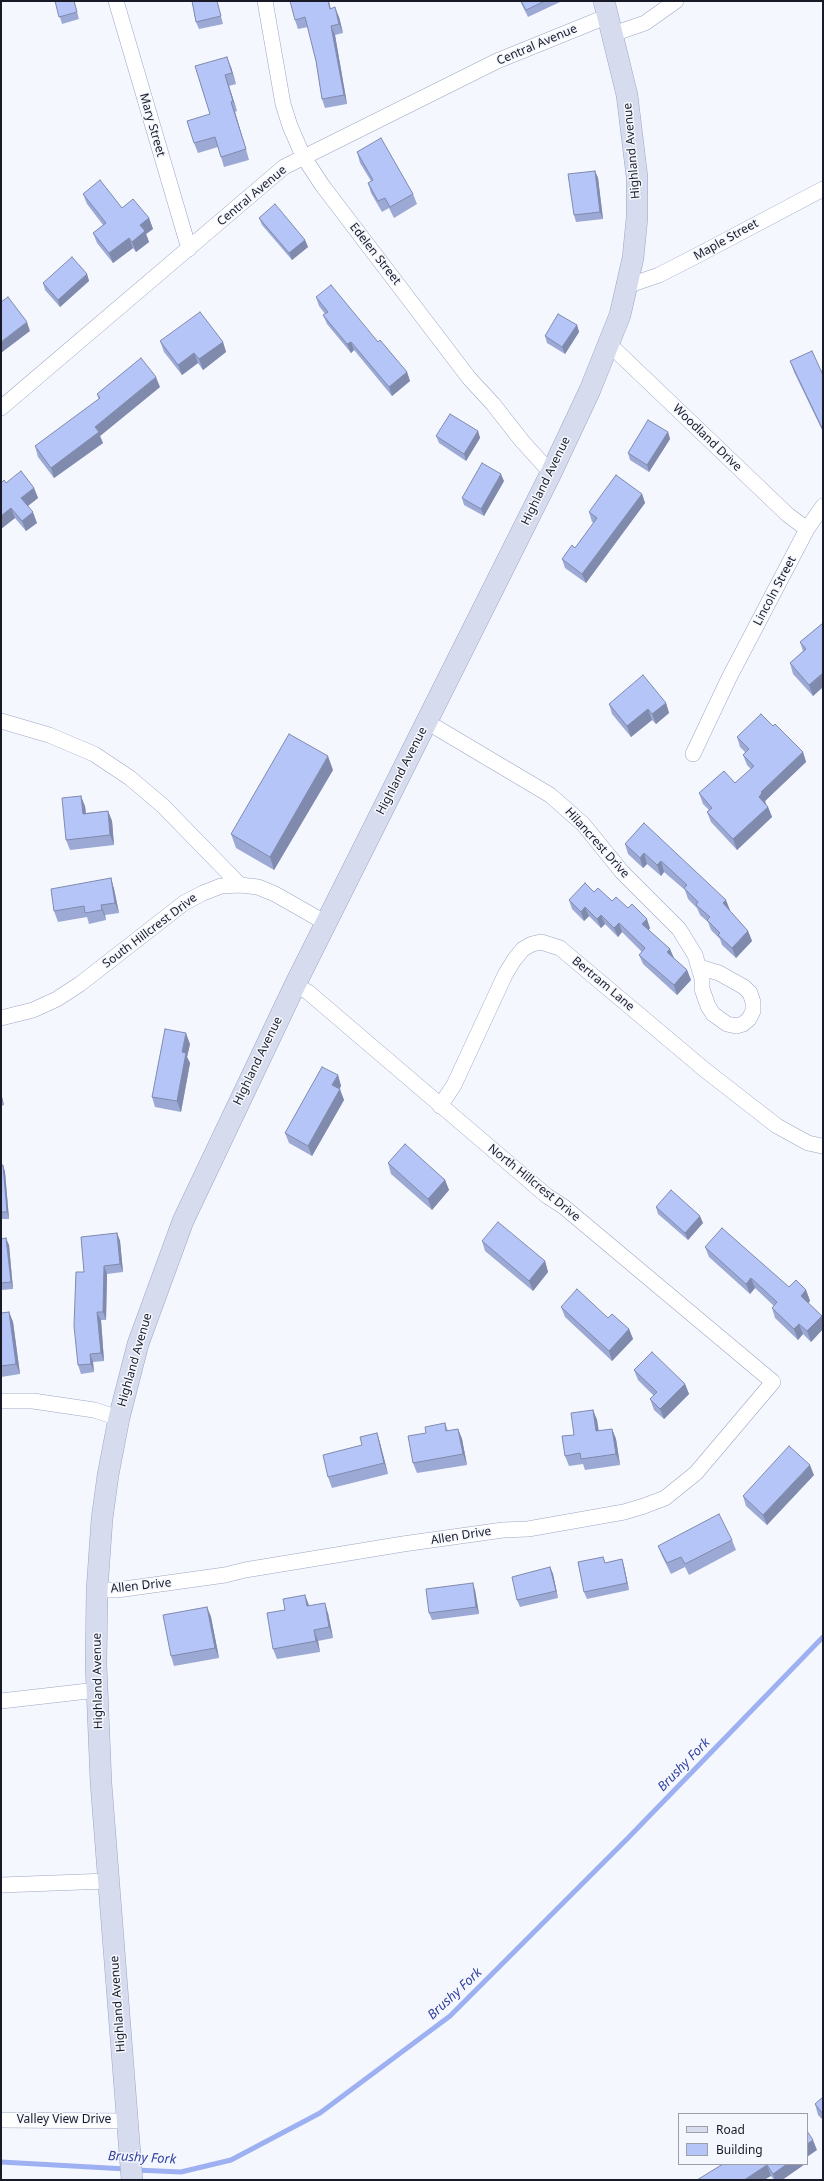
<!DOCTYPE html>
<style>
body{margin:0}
#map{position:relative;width:824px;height:2181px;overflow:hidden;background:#f5f7fe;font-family:"Noto Sans",sans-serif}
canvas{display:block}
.frame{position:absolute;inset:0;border:2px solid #181b27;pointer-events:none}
.legend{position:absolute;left:678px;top:2113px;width:130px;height:52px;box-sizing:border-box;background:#f5f7fe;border:1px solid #9d9fa8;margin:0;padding:5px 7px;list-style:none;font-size:12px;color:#181b27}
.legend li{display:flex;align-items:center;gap:8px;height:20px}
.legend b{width:20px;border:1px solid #9d9fa8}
</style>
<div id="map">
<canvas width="824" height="2181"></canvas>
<div class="frame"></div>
<ul class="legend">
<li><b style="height:5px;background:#d6dbee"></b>Road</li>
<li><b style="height:11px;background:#b5c5f7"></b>Building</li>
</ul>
</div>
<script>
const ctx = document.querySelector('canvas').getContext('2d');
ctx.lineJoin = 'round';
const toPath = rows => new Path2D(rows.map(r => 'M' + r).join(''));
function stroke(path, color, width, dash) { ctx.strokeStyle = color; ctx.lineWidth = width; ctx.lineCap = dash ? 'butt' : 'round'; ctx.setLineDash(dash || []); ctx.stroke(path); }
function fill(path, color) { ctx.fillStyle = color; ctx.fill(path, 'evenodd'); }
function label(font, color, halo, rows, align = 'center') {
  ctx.font = font + ' "Noto Sans",sans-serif'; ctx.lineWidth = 3; ctx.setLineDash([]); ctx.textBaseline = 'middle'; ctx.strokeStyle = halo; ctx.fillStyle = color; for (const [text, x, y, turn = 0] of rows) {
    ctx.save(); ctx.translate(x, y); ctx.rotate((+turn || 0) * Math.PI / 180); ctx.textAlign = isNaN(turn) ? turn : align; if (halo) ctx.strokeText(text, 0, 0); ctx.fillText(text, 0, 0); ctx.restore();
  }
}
const stream = toPath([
 [1,2162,126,2169],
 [136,2170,181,2172,231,2160,320,2113,450,2016,628,1838,823,1637]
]);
const street = toPath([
 [116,1,189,249],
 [265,1,283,104,290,126,303,156,322,185,469,378,493,404,522,441,551,473],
 [613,34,645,23,676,1],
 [627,286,659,275,698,255,823,189],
 [609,344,788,515,807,529],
 [1,408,284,167,497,61,608,16],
 [1,721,49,735,94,754,130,778,163,806,240,885],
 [427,722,550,795,583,824,622,872,679,929,695,955,702,978,702,989,708,1006,713,1014,727,1024,736,1026,743,1024,749,1019,753,1011,753,1002,750,993,744,987,719,973,699,967],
 [693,754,729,678,807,529,823,506],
 [1,1018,33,1010,57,999,80,984,184,903,203,893,221,886,240,885,258,887,275,894,326,923],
 [440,1106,454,1085,505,975,514,960,523,949,532,944,541,942,560,948,705,1070,777,1126,808,1143,822,1146],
 [1,1401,33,1401,94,1410,119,1418],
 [97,1590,117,1590,225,1575,245,1570,403,1544,503,1530,528,1529,624,1512,644,1506,665,1498,696,1473,773,1382,564,1207,547,1196,308,992,295,985],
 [1,1701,97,1690],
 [1,1885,108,1881],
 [1,2120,127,2121]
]);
const secondary = toPath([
 [132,2180,101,1783,96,1664,97,1590,102,1519,108,1475,119,1418,138,1344,183,1221,295,985,551,473,590,390,620,315,633,258,637,218,637,177,627,95,604,1]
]);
const wall = toPath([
 [55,1,74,1,79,19,62,24],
 [192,1,217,1,223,24,199,29,196,22],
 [520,1,560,1,560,2,528,17],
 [331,9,339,17,343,33,335,35,347,104,325,108,322,99,316,61,308,27,298,29,295,20],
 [195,66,231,67,236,84,229,86,237,111,235,112,249,160,224,167,218,147,198,153,194,143,210,114],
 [357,152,413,194,417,204,394,218,389,208,382,212,371,193,368,183,371,181,360,163],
 [595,171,598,178,603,219,576,222,574,215],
 [83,194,149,218,153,229,146,234,149,242,136,252,133,248,113,263,97,243,93,233,103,225,87,204],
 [259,218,305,240,308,247,292,260,262,225],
 [87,274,89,281,60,307,45,290,43,283],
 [316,297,378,342,407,372,410,381,392,396,354,350,351,353,327,324,323,315,325,314,319,306],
 [577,325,579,332,565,354,547,343,545,336],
 [160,341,223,342,226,352,203,370,198,363,182,375,164,352],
 [790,361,823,375,823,432,794,372],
 [160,387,100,436,103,443,54,478,38,457,35,446,99,400,97,394],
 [478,431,480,438,466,461,439,443,436,436],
 [668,432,670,439,649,472,630,460,628,453],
 [504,481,484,516,464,505,462,498],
 [6,483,34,488,38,498,28,506,37,523,26,531,15,518,1,529],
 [642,494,645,503,586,583,565,568,562,559,575,548,594,523,592,522,589,512],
 [823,623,823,687,813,696,793,674,790,663,803,651,800,642],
 [666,703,669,713,656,724,652,720,631,737,612,714,609,704],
 [773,726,803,752,806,762,765,801,766,804,768,807,772,817,737,850,711,822,707,812,709,810,703,804,699,793,735,783,751,769,747,765,743,755,745,752,740,747,737,737],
 [333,770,274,870,236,848,231,834],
 [85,806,86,813,108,811,112,821,114,845,70,850,66,840],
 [644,823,730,910,729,911,748,931,752,941,736,958,722,945,720,939,711,930,708,922,700,915,697,908,688,899,685,890,664,872,661,876,647,864,643,868,628,854,625,844],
 [111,878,114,889,119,913,105,915,106,920,89,924,87,917,58,922,54,911],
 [594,892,612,901,628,908,650,928,649,930,670,949,673,958,687,970,691,980,677,995,643,964,639,955,642,952,622,932,618,937,605,924,601,928,589,916,584,921,572,909,569,900],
 [190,1044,187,1057,190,1063,181,1112,155,1107,152,1097],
 [338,1075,341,1086,339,1089,344,1100,312,1156,289,1143,285,1133],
 [1,1093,4,1105,1,1106],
 [388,1163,445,1180,449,1190,432,1210,391,1174],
 [1,1165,3,1165,5,1172,9,1219,1,1219],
 [656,1207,703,1223,688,1240,658,1214],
 [117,1233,120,1241,123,1272,107,1274,106,1320,101,1320,104,1361,93,1362,94,1372,81,1374,78,1365,84,1272],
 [1,1239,9,1245,13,1289,1,1290],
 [482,1241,545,1261,548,1272,533,1291,485,1251],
 [705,1247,789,1287,806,1290,810,1301,808,1303,822,1316,823,1319,823,1329,811,1342,803,1334,798,1340,775,1318,772,1308,774,1306,755,1288,750,1294,709,1257],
 [561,1307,608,1318,629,1329,633,1339,612,1361,565,1317],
 [9,1312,13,1322,20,1374,1,1377,1,1313],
 [634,1370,685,1384,689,1394,664,1419,654,1410,650,1399,654,1396,638,1380],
 [593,1410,597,1420,599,1431,612,1429,616,1439,620,1465,585,1470,583,1464,569,1466,565,1456,574,1435],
 [445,1423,448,1431,458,1429,462,1439,467,1465,417,1473,413,1463,426,1433],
 [377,1433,380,1443,388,1474,332,1488,328,1477,362,1445],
 [814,1475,767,1525,746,1506,743,1496],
 [732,1540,736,1550,689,1575,685,1567,671,1574,662,1556,658,1546],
 [603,1557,605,1563,622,1559,624,1566,629,1590,587,1599,584,1592],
 [550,1567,553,1574,558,1598,520,1607,517,1600],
 [475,1590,479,1614,432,1620,429,1613],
 [309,1605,328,1613,333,1638,318,1641,320,1652,277,1659,273,1649],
 [207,1607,211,1617,219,1658,174,1666,171,1656],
 [823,2097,823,2120,818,2115,815,2104],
 [723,2164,805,2164,782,2180,774,2180,771,2176]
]);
const shadedWall = toPath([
 [328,1,329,1,333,18,330,9],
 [335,7,339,17,343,33,339,24],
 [331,26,335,35,347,104,344,95],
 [227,57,231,67,236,84,232,73],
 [225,75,229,86,237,111,233,101],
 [231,102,235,112,249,160,246,149],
 [595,171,598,178,603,219,600,212],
 [149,218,153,229,146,234,149,242,136,252,132,242,140,225],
 [129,238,133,248,113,263,109,253],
 [305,240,308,247,292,260,289,253],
 [87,274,89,281,60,307,58,300],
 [27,322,30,331,1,353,1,342],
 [577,325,579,332,565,354,562,347],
 [223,342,226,352,203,370,199,359],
 [351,342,354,350,351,353,347,344],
 [194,353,198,363,182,375,178,365],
 [407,372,410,381,392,396,389,387],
 [156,377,160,387,100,436,103,443,54,478,51,468,95,427],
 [478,431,480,438,466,461,464,454],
 [668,432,670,439,649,472,647,465],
 [501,474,504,481,484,516,481,509],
 [34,488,38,498,25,508,21,498],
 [642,494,645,503,586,583,582,574],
 [11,508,15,518,1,529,1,516],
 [33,512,37,523,26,531,22,521],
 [823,673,823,687,813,696,809,685],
 [666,703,669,713,656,724,652,714],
 [648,709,652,720,631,737,627,726],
 [803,752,806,762,765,801,766,804,763,807,759,797,761,792],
 [328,756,333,770,274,870,270,857],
 [81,796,85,806,87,824,83,814],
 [768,807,772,817,737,850,733,839],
 [108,811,112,821,114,845,110,835],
 [644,853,647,864,643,868,640,858],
 [661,861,664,872,661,876,657,865],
 [111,878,114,889,119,913,115,903],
 [726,900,730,910,726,914,723,903],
 [101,905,105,915,106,920,102,910],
 [585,907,589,916,584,921,581,912],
 [601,915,605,924,601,928,597,919],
 [647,919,650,928,646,933,642,924],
 [619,923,622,932,618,937,614,928],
 [748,931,752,941,736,958,732,948],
 [670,949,674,958,670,962,667,952],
 [687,970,691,980,677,995,674,985],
 [186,1033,190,1044,187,1057,190,1063,181,1112,177,1101,182,1052],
 [338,1075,341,1086,336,1095,332,1085],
 [340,1089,344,1100,312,1156,308,1146],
 [1,1093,4,1105,1,1098],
 [3,1165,5,1172,9,1219,7,1212],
 [445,1180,449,1190,432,1210,428,1199],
 [700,1216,703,1223,688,1240,685,1233],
 [117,1233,120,1241,123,1272,120,1264],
 [6,1238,9,1245,13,1289,11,1282],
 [545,1261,548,1272,533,1291,529,1281],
 [104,1266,107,1274,106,1320,103,1312],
 [751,1278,755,1288,750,1294,746,1284],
 [806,1290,810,1301,805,1307,801,1296],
 [9,1312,13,1322,20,1374,16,1364],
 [97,1312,101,1320,104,1361,101,1353],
 [822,1316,823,1319,823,1329,811,1342,807,1331],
 [799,1324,803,1334,798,1340,794,1329],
 [629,1329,633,1339,612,1361,609,1351],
 [90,1354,93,1362,94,1372,91,1364],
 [685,1384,689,1394,664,1419,660,1409],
 [593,1410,597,1420,600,1442,596,1431],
 [458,1429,462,1439,467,1465,463,1454],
 [612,1429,616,1439,620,1465,616,1454],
 [377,1433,380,1443,388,1474,384,1463],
 [810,1465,814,1475,767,1525,763,1515],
 [622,1559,624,1566,629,1590,627,1583],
 [550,1567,553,1574,558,1598,556,1591],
 [473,1583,475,1590,479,1614,476,1607],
 [305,1595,309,1605,307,1606],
 [325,1603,328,1613,333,1638,329,1627],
 [207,1607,211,1617,219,1658,215,1648],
 [314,1630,318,1641,320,1652,316,1641],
 [813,2140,817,2150,807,2157,807,2144],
 [787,2164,805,2164,782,2180,775,2180,773,2174],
 [767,2165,771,2176,764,2180,744,2180]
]);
const building = toPath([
 [55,1,74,1,77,12,59,17,55,1],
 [192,1,217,1,221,16,196,22,192,1],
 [290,1,328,1,330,9,335,7,339,24,331,26,344,95,322,99,316,61,305,17,295,20,290,1],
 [521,1,545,1,526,10,521,1],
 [227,57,232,73,225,75,233,101,231,102,246,149,221,157,215,137,194,143,187,121,210,114,195,66,227,57],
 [381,138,413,194,390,207,385,198,378,201,368,183,373,180,357,152,381,138],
 [595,171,600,212,574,215,568,174,595,171],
 [100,180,122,208,133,199,149,218,140,225,145,231,132,242,129,238,109,253,93,233,106,223,83,194,100,180],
 [275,204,305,240,289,253,259,218,275,204],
 [72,257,87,274,58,300,43,283,72,257],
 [331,285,378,342,380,340,407,372,389,387,351,342,347,344,323,315,328,312,316,297,331,285],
 [8,297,27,322,1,342,1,302,8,297],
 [200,312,223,342,199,359,194,353,178,365,160,341,200,312],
 [558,314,577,325,562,347,545,336,558,314],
 [812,351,823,375,823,430,790,361,812,351],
 [141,358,156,377,95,427,99,432,51,468,35,446,100,398,97,394,141,358],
 [450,414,478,431,464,454,436,436,450,414],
 [648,420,668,432,647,465,628,453,648,420],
 [482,463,501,474,481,509,462,498,482,463],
 [21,471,34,488,21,498,33,512,22,521,11,508,1,516,1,483,4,480,6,483,21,471],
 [616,475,642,494,582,574,562,559,572,545,575,548,597,518,589,512,616,475],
 [823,623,823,673,809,685,790,663,806,649,800,642,823,623],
 [643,675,666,703,652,714,648,709,627,726,609,704,643,675],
 [761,714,773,726,775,724,803,752,761,792,762,793,759,797,768,807,733,839,707,812,712,808,699,793,724,771,735,783,754,766,743,755,749,749,737,737,761,714],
 [289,734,328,756,270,857,231,834,289,734],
 [81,796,83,814,108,811,110,835,66,840,62,798,81,796],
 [644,823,726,900,723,903,748,931,732,948,718,935,720,933,707,920,710,917,696,905,698,902,684,888,687,885,661,861,657,865,644,853,640,858,625,844,644,823],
 [111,878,115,903,101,905,102,910,85,913,84,906,54,911,51,889,111,878],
 [585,883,594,892,598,888,612,901,616,897,628,908,632,904,647,919,642,924,670,949,667,952,687,970,674,985,639,955,645,948,619,923,614,928,601,915,597,919,585,907,581,912,569,900,585,883],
 [165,1029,186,1033,182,1052,186,1053,177,1101,152,1097,165,1029],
 [322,1067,338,1075,332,1085,340,1089,308,1146,285,1133,322,1067],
 [405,1144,445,1180,428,1199,388,1163,405,1144],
 [1,1165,3,1165,7,1212,1,1212,1,1165],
 [671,1190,700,1216,685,1233,656,1207,671,1190],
 [498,1222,545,1261,529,1281,482,1241,498,1222],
 [722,1228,789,1287,796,1280,806,1290,801,1296,822,1316,807,1331,799,1324,794,1329,772,1308,777,1302,751,1278,746,1284,705,1247,722,1228],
 [117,1233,120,1264,104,1266,103,1312,97,1312,101,1353,90,1354,91,1364,78,1365,74,1326,76,1272,84,1272,81,1237,117,1233],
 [6,1238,11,1282,1,1283,1,1239,6,1238],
 [577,1289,608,1318,612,1314,629,1329,609,1351,561,1307,577,1289],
 [9,1312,16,1364,1,1366,1,1313,9,1312],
 [652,1352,685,1384,660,1409,650,1399,657,1392,634,1370,652,1352],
 [593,1410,596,1431,612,1429,616,1454,581,1459,580,1453,565,1456,562,1436,574,1435,571,1413,593,1410],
 [445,1423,446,1431,458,1429,463,1454,413,1463,408,1436,426,1433,425,1427,445,1423],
 [377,1433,384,1463,328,1477,323,1455,362,1445,360,1437,377,1433],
 [789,1446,810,1465,763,1515,743,1496,789,1446],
 [719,1514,732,1540,685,1564,681,1557,667,1563,658,1546,719,1514],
 [603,1557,605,1563,622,1559,627,1583,584,1592,578,1562,603,1557],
 [550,1567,556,1591,517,1600,512,1577,550,1567],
 [473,1583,476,1607,429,1613,426,1589,473,1583],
 [305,1595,307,1606,325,1603,329,1627,314,1630,316,1641,273,1649,267,1613,285,1610,283,1599,305,1595],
 [207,1607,215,1648,171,1656,163,1615,207,1607],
 [823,2097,823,2114,815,2104,823,2097],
 [807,2131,813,2140,807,2144,807,2131],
 [723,2164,787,2164,773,2174,767,2165,744,2180,697,2180,723,2164]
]);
const streetNames = [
 ["Central Avenue",537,45,-23],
 ["Mary Street",152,125,74],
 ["Highland Avenue",632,151,-95],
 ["Central Avenue",252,196,-40],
 ["Maple Street",726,240,-29],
 ["Edelen Street",375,254,52],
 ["Woodland Drive",707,438,44],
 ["Highland Avenue",546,481,-64],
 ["Lincoln Street",775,591,-62],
 ["Highland Avenue",402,771,-63],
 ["Hilancrest Drive",597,843,48],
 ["South Hillcrest Drive",150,931,-37],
 ["Bertram Lane",603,984,40],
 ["Highland Avenue",258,1061,-64],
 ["North Hillcrest Drive",534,1183,39],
 ["Highland Avenue",135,1360,-74],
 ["Allen Drive",461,1536,-9],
 ["Allen Drive",141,1586,-6],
 ["Highland Avenue",98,1681,-91],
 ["Highland Avenue",118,2004,-94],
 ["Valley View Drive",64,2120]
];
const waterNames = [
 ["Brushy Fork",684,1765,-46],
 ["Brushy Fork",455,1994,-43],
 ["Brushy Fork",142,2158,3]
];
stroke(stream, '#9cb0f2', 5);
stroke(street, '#9ca6c5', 16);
stroke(secondary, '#9ca6c5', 22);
stroke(street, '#fff', 15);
stroke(secondary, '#d6dbee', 21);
fill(wall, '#9ca9d4');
fill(shadedWall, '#7f8aad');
fill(building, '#b5c5f7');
stroke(building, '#7f8aad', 1);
label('12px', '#181b27', '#f5f7fe', streetNames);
label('italic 13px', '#32429f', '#f5f7fe', waterNames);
</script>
